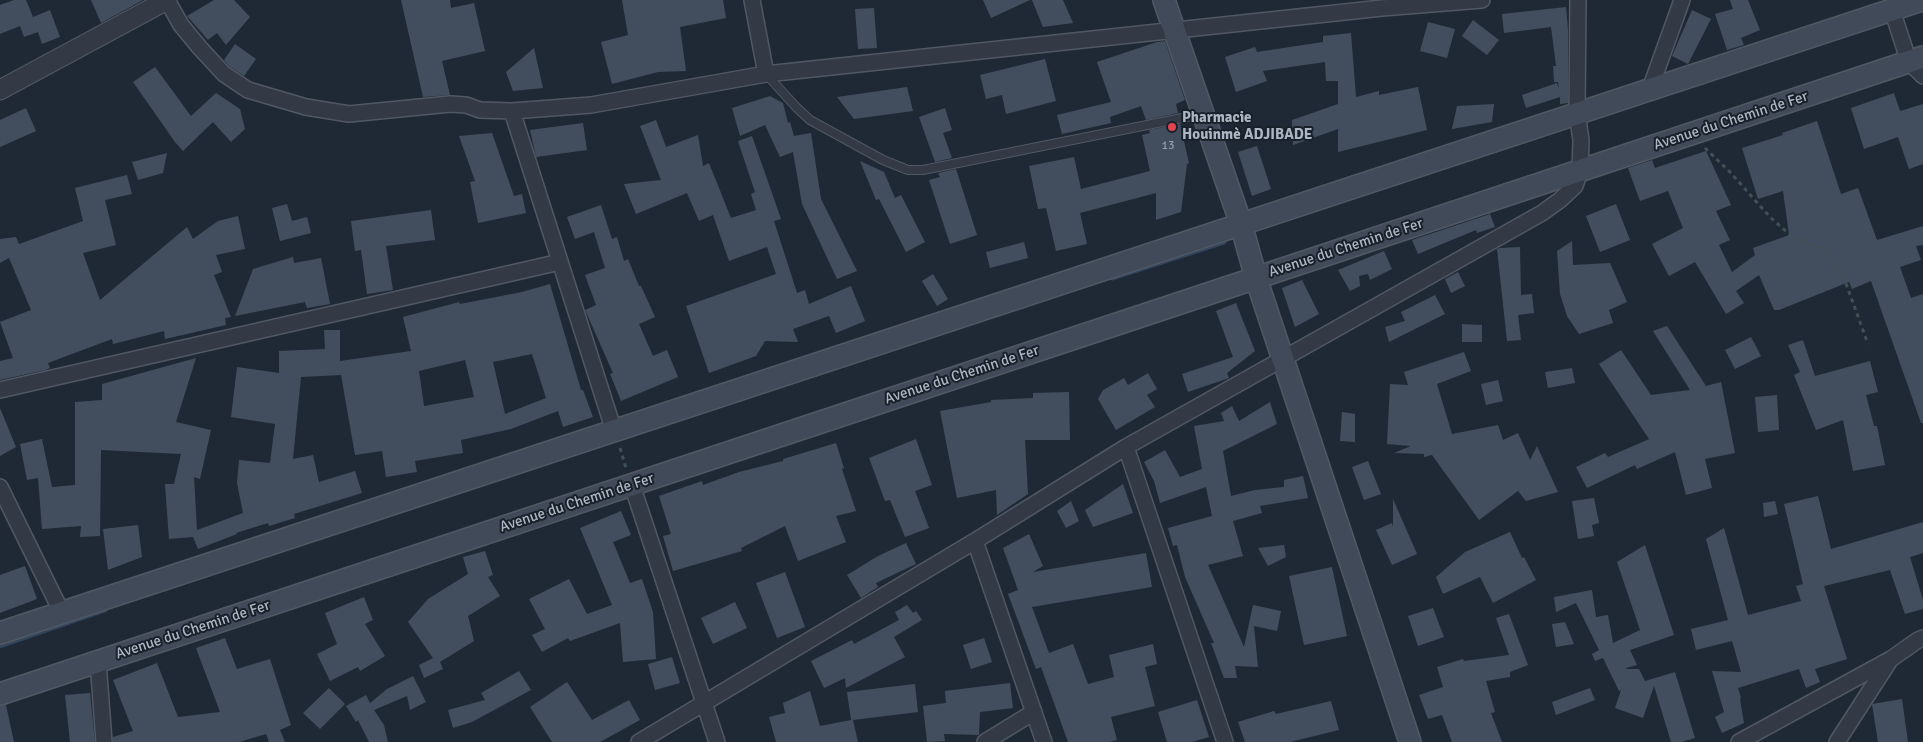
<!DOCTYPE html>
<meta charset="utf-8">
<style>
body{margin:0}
canvas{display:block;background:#1f2935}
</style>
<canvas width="1923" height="742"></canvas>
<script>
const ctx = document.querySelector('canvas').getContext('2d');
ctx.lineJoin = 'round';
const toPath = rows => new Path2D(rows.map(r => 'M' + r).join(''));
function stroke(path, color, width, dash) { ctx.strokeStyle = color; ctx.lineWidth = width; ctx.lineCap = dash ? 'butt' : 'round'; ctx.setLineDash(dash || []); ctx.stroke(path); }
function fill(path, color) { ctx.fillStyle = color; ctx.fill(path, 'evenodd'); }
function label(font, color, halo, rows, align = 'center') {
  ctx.font = font + ' Signika,sans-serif'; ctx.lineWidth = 4; ctx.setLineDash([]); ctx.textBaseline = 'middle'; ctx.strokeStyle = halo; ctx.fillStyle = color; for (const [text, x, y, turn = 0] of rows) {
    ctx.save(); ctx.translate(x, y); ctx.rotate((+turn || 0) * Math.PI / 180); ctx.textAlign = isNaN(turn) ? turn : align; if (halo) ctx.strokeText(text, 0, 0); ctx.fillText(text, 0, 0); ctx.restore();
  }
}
const stream = toPath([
 [1112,278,1224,242],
 [0,646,105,610]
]);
const building = toPath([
 [14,0,26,0,33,17,50,10,60,37,42,44,38,32,24,37,20,26,0,34,0,5],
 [91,0,143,0,101,23],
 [214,0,234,0,250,17,226,45,217,33,208,40,187,16],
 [401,0,450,0,451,8,474,3,485,51,442,61,450,95,423,97],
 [622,0,723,0,726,18,680,27,686,71,658,72,612,84,601,42,628,35],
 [983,0,1030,0,991,18],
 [1032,0,1063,0,1073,23,1043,27],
 [1730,0,1748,0,1760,30,1741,38,1744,45,1727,50,1715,14,1733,9],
 [1566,7,1568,29,1568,103,1560,104,1560,97,1526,108,1522,95,1557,83,1559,89,1558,82,1554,82,1553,66,1556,66,1551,27,1504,33,1502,14],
 [874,8,877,48,858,49,855,9],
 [1692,10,1711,19,1688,64,1672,56],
 [1473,20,1499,40,1487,55,1462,36],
 [1428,22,1455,29,1447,58,1420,51],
 [1351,33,1356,97,1379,91,1379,95,1418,87,1427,130,1338,152,1338,129,1293,145,1292,120,1338,104,1338,81,1326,81,1325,62,1263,71,1267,81,1236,92,1225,57,1255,47,1257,52,1323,42,1323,36],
 [1165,41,1185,100,1176,104,1178,113,1146,120,1141,106,1110,117,1111,123,1062,134,1057,115,1111,102,1097,62,1157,42],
 [235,44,256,59,244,76,230,67,224,60],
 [534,48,543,88,513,91,506,72],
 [1045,59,1056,101,1006,114,1002,95,986,99,980,75],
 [155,67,191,116,216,93,240,109,245,129,231,142,213,122,183,151,175,142,133,82],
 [907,87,913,111,854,119,837,97],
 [1894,93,1900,111,1923,104,1923,164,1909,169,1898,137,1864,149,1851,108],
 [770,96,783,103,788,123,790,122,794,136,811,133,821,199,857,271,837,279,802,204,793,152,780,157,765,125,740,136,732,108],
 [1494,104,1492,122,1452,129,1457,106],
 [26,108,36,131,0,147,0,120],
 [945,108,952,130,943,133,952,158,935,162,919,117],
 [656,120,666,147,698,135,703,166,709,163,731,218,756,210,751,194,755,192,738,141,752,136,781,219,774,221,797,293,805,290,809,304,851,286,865,321,836,333,829,316,793,329,798,342,765,341,756,356,709,373,686,306,776,274,767,247,729,261,713,215,699,221,687,193,636,214,624,184,661,180,640,126],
 [1817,121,1841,194,1858,188,1877,240,1923,226,1923,245,1916,246,1921,260,1900,267,1911,298,1923,294,1923,423,1921,423,1871,281,1852,289,1849,282,1779,310,1774,310,1759,275,1736,291,1744,303,1726,314,1695,262,1669,276,1652,244,1683,228,1668,191,1640,201,1628,168,1652,160,1655,168,1706,151,1731,205,1716,211,1730,240,1719,245,1732,272,1755,255,1753,248,1789,235,1783,191,1758,199,1742,148,1783,135,1782,133],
 [583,123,587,150,536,157,530,130],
 [1180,124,1189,163,1187,164,1181,212,1156,220,1156,193,1080,213,1087,244,1056,251,1046,208,1038,209,1029,166,1074,157,1081,189,1150,171,1142,135,1150,133,1149,130],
 [492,133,514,196,522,194,526,213,478,223,470,182,475,181,459,136],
 [1257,146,1271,189,1252,196,1238,152],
 [167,153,163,173,138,180,132,162],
 [860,161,884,172,895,198,901,195,925,242,906,252,879,199,876,200],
 [956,169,977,235,950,244,929,180,940,177,938,173],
 [127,175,132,194,105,200,116,245,83,253,100,300,187,227,193,239,218,221,238,216,245,249,216,255,222,272,214,275,231,317,225,318,226,325,165,339,164,331,113,344,112,339,48,363,50,368,46,370,0,380,0,361,13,358,0,322,31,310,9,258,0,263,0,239,16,237,19,244,83,221,75,188],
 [287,204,292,221,307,217,311,233,280,241,272,208],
 [1616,204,1630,240,1600,252,1586,216],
 [601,205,612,239,617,237,624,261,628,259,639,286,641,286,655,317,639,324,653,356,667,350,678,377,621,401,610,374,613,373,585,310,596,305,585,275,605,268,594,232,575,239,567,217],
 [431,210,435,240,386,246,393,290,367,294,361,250,355,251,351,221],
 [1490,214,1495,227,1477,233,1476,230,1418,254,1412,240],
 [1572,241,1573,265,1610,263,1627,302,1609,310,1613,323,1579,334,1567,316,1560,294,1557,251],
 [1024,242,1028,258,990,268,986,252],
 [1520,247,1521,295,1532,294,1534,313,1518,315,1521,340,1507,341,1497,249,1500,248],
 [1384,251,1392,269,1370,280,1368,274,1359,276,1360,286,1350,291,1338,270],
 [293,257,294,263,321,258,330,304,307,308,305,302,235,316,253,269],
 [1458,272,1465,286,1451,293,1445,279],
 [933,274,948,299,937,306,922,281],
 [1302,280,1319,314,1295,327,1282,288],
 [550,284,581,390,583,390,593,417,563,427,558,411,511,429,461,440,463,453,415,461,417,472,386,477,382,451,355,455,341,375,301,377,293,459,313,455,319,482,355,471,362,493,294,514,295,518,269,526,268,523,236,533,237,534,198,549,193,537,169,539,165,484,174,484,181,454,101,450,100,536,80,537,81,526,42,529,38,478,27,480,20,444,42,439,52,487,75,485,75,402,102,400,102,384,196,358,176,422,211,430,200,479,194,477,197,530,243,513,237,483,239,460,270,463,275,424,231,417,237,367,279,373,279,351,325,349,324,330,340,330,340,361,411,351,403,317,459,302,460,304,522,292],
 [532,354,546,398,505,414,493,362],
 [465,360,474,397,424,406,419,371],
 [1435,295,1445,314,1389,342,1385,327,1405,321,1401,312],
 [1236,303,1255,351,1227,373,1229,378,1188,392,1182,374,1233,357,1216,311],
 [1462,324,1482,325,1482,342,1462,342],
 [1667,326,1706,386,1721,382,1735,453,1705,459,1712,488,1686,495,1675,452,1637,469,1635,465,1587,488,1576,467,1605,453,1608,457,1649,439,1599,364,1621,350,1651,395,1690,390,1653,331],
 [1751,337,1761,356,1735,369,1725,350],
 [1803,340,1815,376,1870,361,1878,392,1866,395,1874,426,1877,426,1885,465,1853,471,1843,420,1816,430,1794,375,1800,372,1788,345],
 [1464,352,1471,371,1437,384,1452,434,1498,425,1503,440,1518,433,1530,460,1537,446,1558,492,1526,501,1518,491,1479,520,1432,455,1424,457,1424,454,1394,453,1411,446,1387,444,1390,384,1408,385,1404,372],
 [1572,368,1575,383,1548,388,1545,372],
 [1148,373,1157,389,1147,395,1155,407,1116,430,1098,399,1103,390,1124,378,1128,385],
 [1498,380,1503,401,1486,405,1481,384],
 [1069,392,1070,440,1025,440,1028,494,997,515,996,490,957,498,940,411,991,402,991,400,1033,398,1033,393],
 [1777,395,1779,430,1758,432,1755,397],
 [1270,402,1277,424,1223,451,1231,496,1255,490,1284,487,1284,480,1303,476,1308,498,1260,506,1262,513,1233,521,1243,556,1208,565,1244,647,1253,605,1281,611,1277,631,1254,626,1258,667,1235,666,1237,678,1224,678,1211,643,1214,643,1185,577,1177,545,1173,546,1168,528,1212,516,1206,487,1160,503,1154,481,1144,462,1165,450,1180,477,1202,469,1194,426,1224,421,1221,413,1232,406,1239,421],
 [0,408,16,447,0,456],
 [1342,412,1355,414,1355,442,1340,441],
 [916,439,932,485,915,491,929,528,905,537,890,500,885,501,869,458],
 [836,443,844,468,842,469,856,511,836,516,846,542,798,561,785,526,741,548,742,551,673,571,663,536,671,534,659,496,702,481,703,485,739,472,783,461,783,459],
 [1368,461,1381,494,1364,500,1352,467],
 [1123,484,1133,513,1093,527,1085,510],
 [1818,496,1831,549,1923,522,1923,553,1910,557,1923,600,1923,609,1905,614,1890,570,1824,586,1847,659,1815,669,1820,682,1806,688,1799,669,1738,688,1741,698,1740,699,1744,723,1722,733,1715,717,1724,712,1712,671,1741,672,1732,641,1696,650,1691,629,1728,620,1706,539,1724,528,1748,615,1801,601,1796,586,1803,584,1784,504],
 [1594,498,1599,523,1592,525,1594,536,1578,539,1572,501],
 [1393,499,1417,554,1392,565,1376,530,1392,523,1393,527],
 [1071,501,1079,521,1066,528,1057,511],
 [1775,501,1778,514,1764,517,1763,503],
 [621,511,631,535,613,542,630,583,642,579,653,612,656,659,623,662,620,623,570,641,568,638,542,652,532,635,545,629,529,599,569,579,587,614,612,605,580,528],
 [138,525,142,557,108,570,103,529],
 [1510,532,1522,558,1524,557,1536,580,1493,603,1480,577,1443,594,1436,577,1465,552],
 [1029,534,1043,566,1033,572,1146,553,1152,587,1032,607,1049,653,1073,644,1088,684,1114,677,1109,655,1153,644,1157,664,1145,667,1155,706,1111,717,1117,740,1109,742,1068,742,1041,667,1036,669,1008,594,1018,590,1003,548],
 [906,543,916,564,876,583,878,587,861,598,847,575,878,556],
 [1284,545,1286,557,1268,566,1258,548],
 [1645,545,1674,635,1630,650,1637,665,1626,668,1627,669,1639,669,1645,681,1675,672,1695,738,1681,742,1671,742,1654,686,1643,718,1615,708,1621,690,1619,691,1603,658,1595,661,1592,654,1599,650,1576,603,1556,612,1554,597,1592,590,1596,617,1608,615,1613,643,1640,630,1617,562],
 [485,551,493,575,488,577,500,596,468,616,474,641,440,662,443,669,424,678,419,665,433,658,408,622,428,599,468,574,463,557],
 [25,566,37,599,0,613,0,575],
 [1332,567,1347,636,1304,645,1289,576],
 [785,572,805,627,777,638,756,583],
 [364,597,373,620,365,624,385,656,360,671,358,667,330,681,317,654,337,644,325,613],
 [735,602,747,628,713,644,701,618],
 [907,605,913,613,916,611,922,620,894,637,905,657,846,688,845,678,824,688,811,661,852,640,854,644,899,620,895,612],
 [1433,608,1444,637,1418,646,1408,616],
 [1509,614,1528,665,1510,672,1510,677,1486,681,1495,712,1491,713,1502,742,1452,742,1442,715,1428,719,1419,695,1443,687,1437,667,1463,659,1464,661,1509,655,1496,618],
 [1565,622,1574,644,1556,647,1552,624],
 [225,638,237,669,270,659,291,725,280,730,285,742,269,742,266,734,239,742,113,742,113,737,133,731,113,680,157,663,178,717,220,712,196,648],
 [984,638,992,662,971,669,963,645],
 [672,657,680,683,655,690,648,664],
 [519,671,531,690,472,722,453,728,448,710,485,700,481,693],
 [413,676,426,702,410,710,407,696,374,710,384,725,388,742,369,742,358,720,356,722,346,706,366,695,370,703,387,689],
 [567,682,592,720,629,700,640,720,600,742,552,742,530,707],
 [1010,683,1013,708,980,712,979,735,944,734,945,741,927,742,923,706,946,703,945,691],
 [915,684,918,712,853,720,858,742,776,742,769,717,785,713,783,703,810,691,820,726,851,720,847,692],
 [329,688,345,704,320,729,303,713],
 [1590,688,1595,700,1556,715,1552,702],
 [90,693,95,742,70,742,65,695],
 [1902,699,1908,742,1878,742,1872,704],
 [1197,700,1209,737,1192,742,1167,742,1158,712],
 [1331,701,1339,730,1290,742,1245,742,1238,722,1274,711,1276,714],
 [6,705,14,742,0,742,0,706]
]);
const path = toPath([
 [1705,148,1729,171,1770,217,1789,234,1830,253,1845,281,1868,344],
 [620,448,626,468]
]);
const service = toPath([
 [766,74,797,108,810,120,883,160,908,170,923,170,1202,114]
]);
const minor = toPath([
 [167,0,181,25,200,48,224,74,248,90,306,107,349,114,450,104,466,105,480,110,512,111,591,105,766,74,1382,8,1482,0],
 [752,0,766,74],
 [1892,10,1909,62,1923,76],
 [1650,89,1682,0],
 [512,111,614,431],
 [0,390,560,262],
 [1126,447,1225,742],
 [632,485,717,742],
 [0,487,62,613],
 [975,541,1044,742],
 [98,661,104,742],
 [639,742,975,541,1126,447,1542,213,1560,200,1575,186,1580,171,1581,140,1577,113,1578,0],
 [985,742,1034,712],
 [1739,742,1891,659,1918,640,1923,638],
 [1837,742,1890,660]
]);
const tertiary = toPath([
 [0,90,167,0]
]);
const secondary = toPath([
 [1164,0,1241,224,1256,278,1410,742],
 [0,633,1922,0],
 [0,694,1923,57]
]);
const markers = [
 [1172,127,5,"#e0444e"]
];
const numberNames = [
 ["13",1168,146]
];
const poiNames = [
 ["Pharmacie",1182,118],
 ["Houinmè ADJIBADE",1182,135]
];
const streetNames = [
 ["Avenue du Chemin de Fer",1731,121,-18],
 ["Avenue du Chemin de Fer",1346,248,-18],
 ["Avenue du Chemin de Fer",962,375,-18],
 ["Avenue du Chemin de Fer",577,503,-18],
 ["Avenue du Chemin de Fer",193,630,-18]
];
stroke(stream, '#33445c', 5);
fill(building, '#424e5d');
stroke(service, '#505864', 10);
stroke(minor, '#505864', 18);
stroke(tertiary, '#505864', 21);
stroke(secondary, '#505864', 24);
stroke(path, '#3f5154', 3, [4, 4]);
stroke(service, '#333a46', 8);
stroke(minor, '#333a46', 15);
stroke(tertiary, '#333a46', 19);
stroke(secondary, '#414a58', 21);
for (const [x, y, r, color] of markers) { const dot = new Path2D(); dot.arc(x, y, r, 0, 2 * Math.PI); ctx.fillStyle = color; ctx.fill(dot); stroke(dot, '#18202a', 2); }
label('12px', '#929baa', null, numberNames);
label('bold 15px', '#acb5c3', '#18202a', poiNames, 'left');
label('15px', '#acb5c3', '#18202a', streetNames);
</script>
